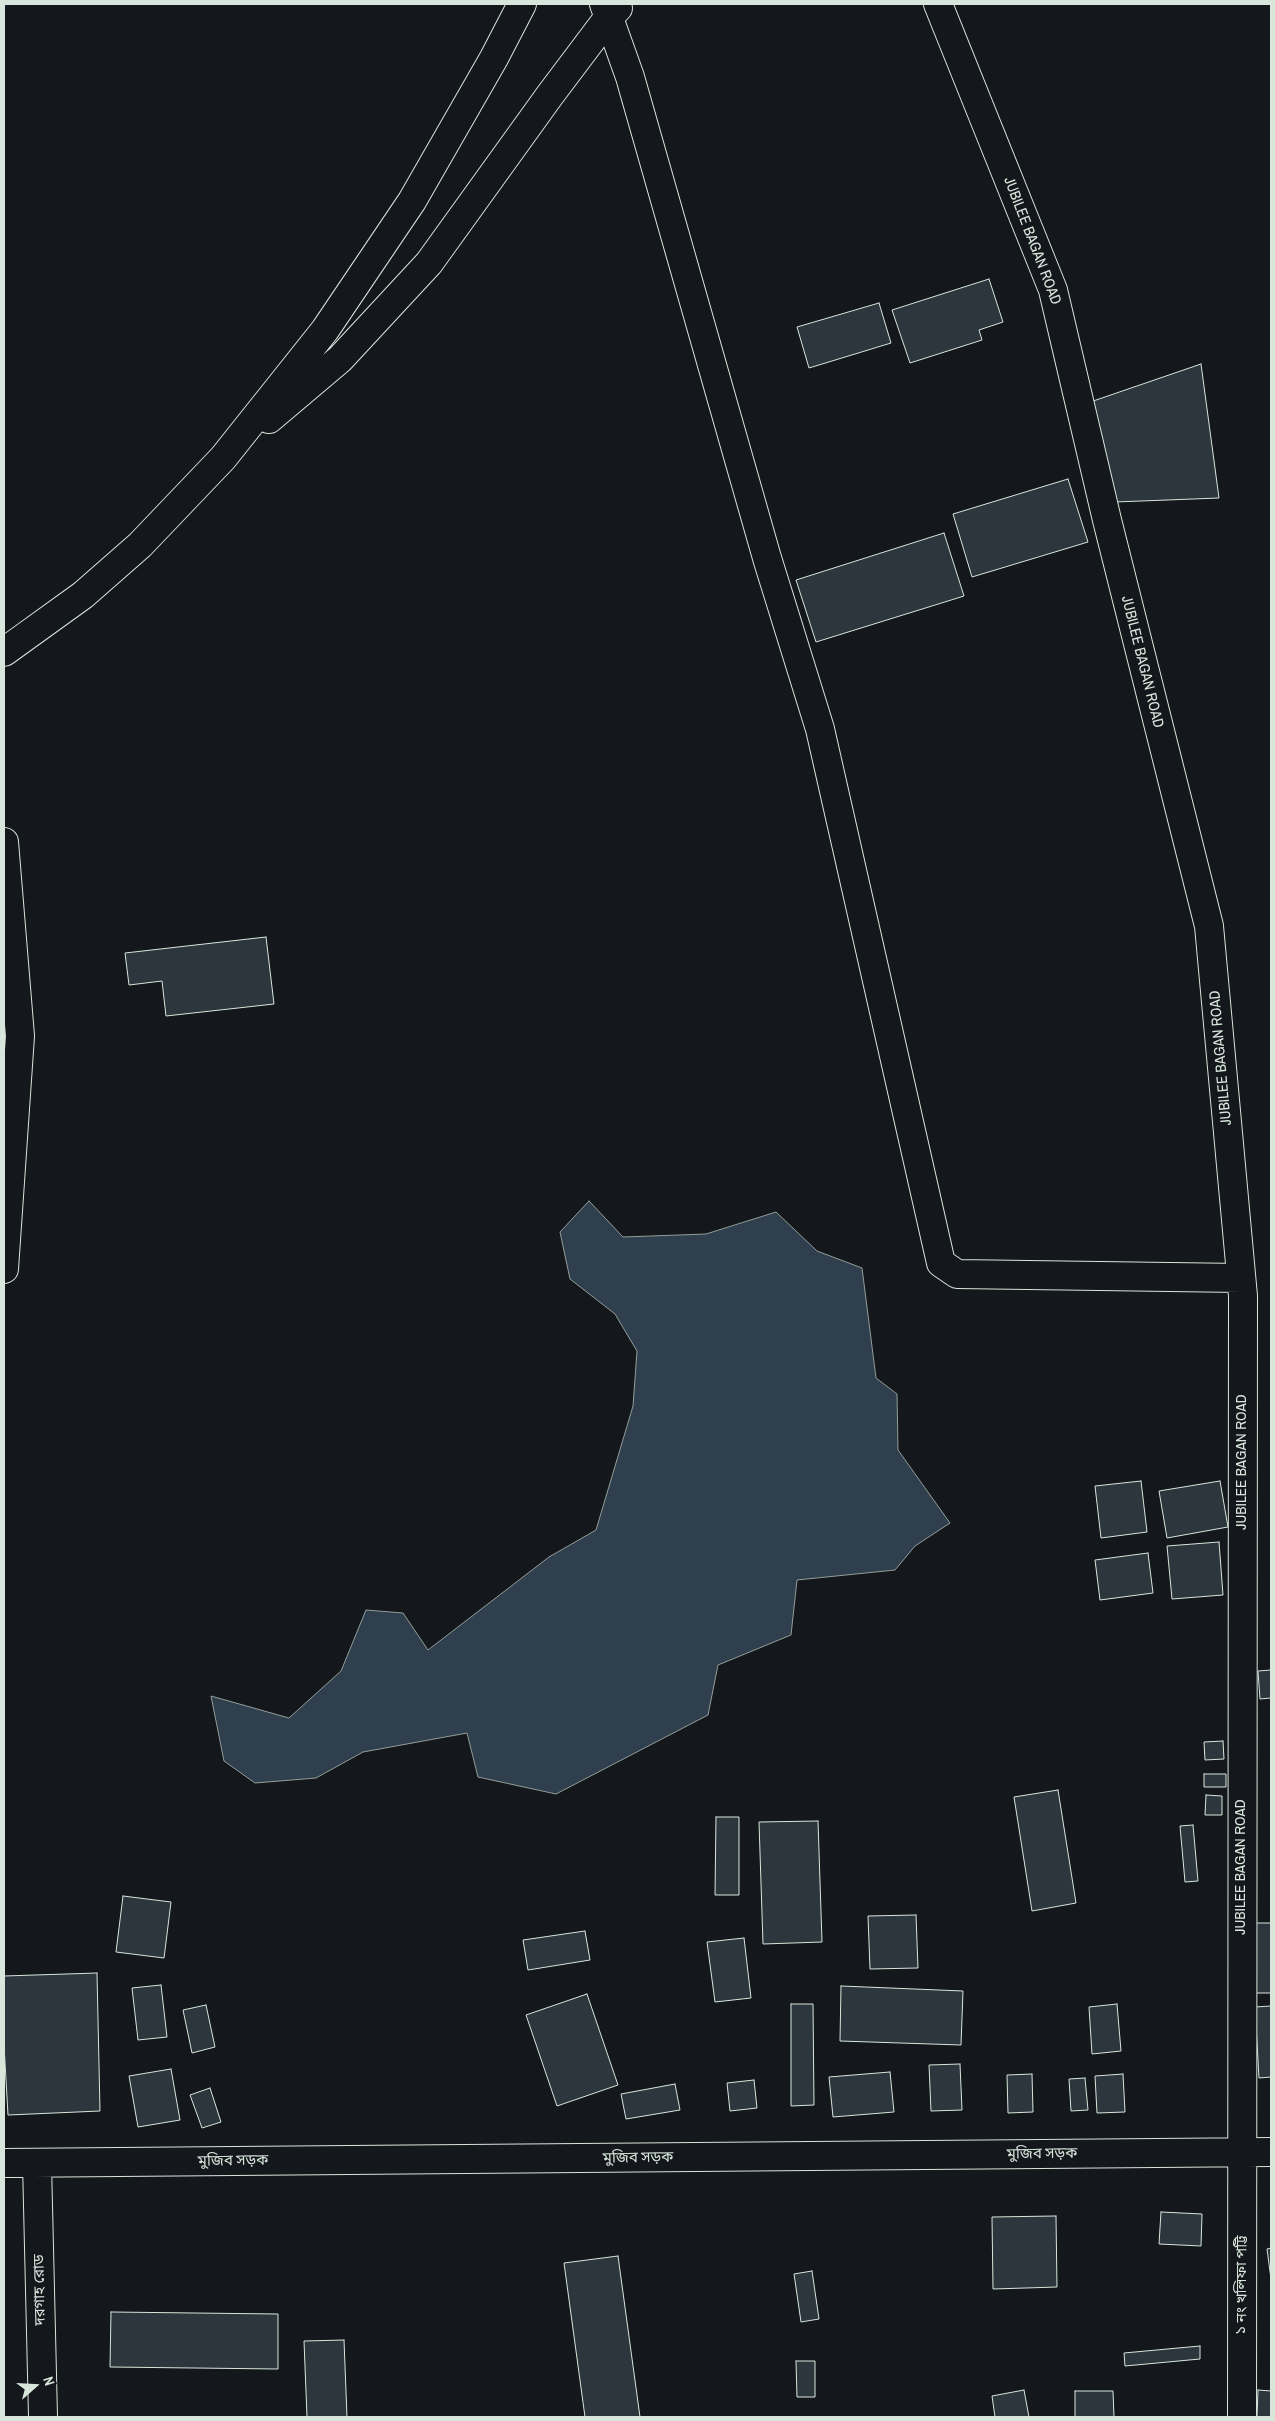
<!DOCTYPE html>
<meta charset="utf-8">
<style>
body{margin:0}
#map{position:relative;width:1275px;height:2421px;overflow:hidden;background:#14181c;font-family:"Archivo Narrow",sans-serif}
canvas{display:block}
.frame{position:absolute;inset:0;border:5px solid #d8e6dc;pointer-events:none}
.north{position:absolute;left:10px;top:2361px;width:50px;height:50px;-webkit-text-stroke:4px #14181c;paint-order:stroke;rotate:71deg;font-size:14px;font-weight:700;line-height:20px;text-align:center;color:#d8e6dc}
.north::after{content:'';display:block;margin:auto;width:18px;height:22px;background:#d8e6dc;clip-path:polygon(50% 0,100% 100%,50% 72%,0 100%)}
</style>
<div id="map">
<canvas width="1275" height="2421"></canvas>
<div class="frame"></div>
<div class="north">N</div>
</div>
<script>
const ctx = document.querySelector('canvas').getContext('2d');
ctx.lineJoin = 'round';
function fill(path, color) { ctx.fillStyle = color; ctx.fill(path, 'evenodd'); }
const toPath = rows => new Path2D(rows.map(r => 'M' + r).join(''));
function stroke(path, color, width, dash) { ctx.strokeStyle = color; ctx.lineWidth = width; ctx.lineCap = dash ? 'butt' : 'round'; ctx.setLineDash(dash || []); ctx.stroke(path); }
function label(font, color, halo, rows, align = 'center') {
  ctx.font = font + ' "Archivo Narrow","Noto Sans Bengali",sans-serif'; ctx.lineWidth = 4; ctx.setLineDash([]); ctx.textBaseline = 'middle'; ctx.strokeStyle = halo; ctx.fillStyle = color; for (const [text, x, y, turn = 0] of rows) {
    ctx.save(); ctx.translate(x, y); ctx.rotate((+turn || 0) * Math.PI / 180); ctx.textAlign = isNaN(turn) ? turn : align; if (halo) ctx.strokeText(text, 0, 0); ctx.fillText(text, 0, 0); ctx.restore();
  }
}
const water = toPath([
 [589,1201,623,1237,706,1234,776,1212,817,1251,862,1268,876,1378,897,1394,898,1450,950,1523,915,1546,895,1570,797,1580,791,1635,718,1665,708,1715,556,1794,478,1777,467,1733,363,1752,316,1778,255,1783,224,1761,211,1696,289,1718,341,1671,366,1610,403,1613,428,1650,549,1557,596,1530,633,1406,637,1351,615,1314,570,1279,560,1232,589,1201]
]);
const building = toPath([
 [989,279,1003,322,979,330,982,340,910,363,892,310,989,279],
 [879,303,891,343,809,368,797,327,879,303],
 [1201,364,1219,498,1089,503,1067,410,1201,364],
 [1068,479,1088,542,972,577,953,514,1068,479],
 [944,533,964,596,816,642,796,580,944,533],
 [266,937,274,1004,166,1016,162,981,129,985,125,953,266,937],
 [1141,1481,1147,1532,1101,1538,1095,1486,1141,1481],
 [1220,1481,1228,1527,1167,1538,1159,1491,1220,1481],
 [1219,1542,1223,1595,1172,1599,1167,1546,1219,1542],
 [1148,1553,1153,1593,1100,1600,1095,1560,1148,1553],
 [1271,1670,1271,1698,1260,1699,1258,1671,1271,1670],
 [1223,1741,1224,1759,1205,1760,1204,1742,1223,1741],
 [1204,1774,1226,1774,1226,1787,1204,1787,1204,1774],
 [1058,1790,1076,1903,1032,1911,1014,1797,1058,1790],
 [1206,1795,1222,1796,1222,1815,1205,1815,1206,1795],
 [716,1817,739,1817,739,1895,715,1895,716,1817],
 [818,1821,822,1942,763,1944,759,1822,818,1821],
 [1193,1825,1198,1881,1185,1882,1180,1826,1193,1825],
 [123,1896,171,1902,164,1958,116,1952,123,1896],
 [916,1915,918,1968,870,1969,868,1916,916,1915],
 [1244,1923,1271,1923,1271,1993,1245,1993,1244,1923],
 [585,1931,590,1960,528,1970,523,1940,585,1931],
 [744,1938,751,1998,715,2002,707,1942,744,1938],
 [97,1973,100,2111,8,2115,4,2045,4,1976,97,1973],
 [161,1985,167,2037,138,2040,132,1988,161,1985],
 [841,1986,963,1991,961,2045,840,2041,841,1986],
 [587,1994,618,2085,557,2106,526,2015,587,1994],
 [791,2004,813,2004,814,2105,791,2106,791,2004],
 [1117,2004,1121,2051,1092,2054,1089,2007,1117,2004],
 [206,2005,215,2047,192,2053,183,2010,206,2005],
 [1271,2006,1271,2077,1259,2078,1255,2007,1271,2006],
 [960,2064,962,2110,931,2111,929,2065,960,2064],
 [171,2069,180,2120,138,2127,129,2076,171,2069],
 [890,2072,894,2112,833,2117,829,2077,890,2072],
 [1032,2074,1033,2112,1008,2113,1007,2075,1032,2074],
 [1123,2074,1125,2112,1097,2113,1095,2076,1123,2074],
 [1085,2078,1088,2110,1071,2111,1069,2079,1085,2078],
 [754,2080,757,2108,730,2111,727,2083,754,2080],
 [675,2084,680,2110,626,2119,621,2094,675,2084],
 [210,2088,221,2122,202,2128,190,2095,210,2088],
 [1161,2212,1202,2214,1201,2246,1159,2244,1161,2212],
 [1056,2216,1057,2287,993,2289,992,2217,1056,2216],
 [1271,2248,1271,2279,1267,2249,1271,2248],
 [618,2256,640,2417,585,2417,564,2263,618,2256],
 [812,2271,819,2319,801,2322,794,2274,812,2271],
 [111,2312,278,2314,278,2369,110,2367,111,2312],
 [344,2340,347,2417,307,2417,304,2341,344,2340],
 [1200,2346,1200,2359,1125,2366,1124,2353,1200,2346],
 [796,2361,815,2361,815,2397,797,2397,796,2361],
 [1024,2390,1029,2417,995,2417,992,2396,1024,2390],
 [1258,2390,1271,2391,1271,2417,1257,2417,1258,2390],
 [1075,2391,1113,2391,1114,2417,1075,2417,1075,2391]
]);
const minor = toPath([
 [604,4,630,77,767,558,820,729,941,1263,957,1274,1241,1278],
 [938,4,1053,290,1107,520,1209,926,1243,1296,1242,2417],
 [269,419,340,359,429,263,550,95,608,18,618,8],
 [4,652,83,595,140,545,223,458,325,330,412,201,494,58,522,4],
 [4,842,20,1036,4,1269],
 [4,2163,1271,2152],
 [37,2163,43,2417]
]);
const streetNames = [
 ["JUBILEE BAGAN ROAD",1032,241,69],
 ["JUBILEE BAGAN ROAD",1142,662,76],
 ["JUBILEE BAGAN ROAD",1221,1058,-95],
 ["JUBILEE BAGAN ROAD",1242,1462,-90],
 ["JUBILEE BAGAN ROAD",1241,1867,-90],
 ["মুজিব সড়ক",1042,2154,-1],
 ["মুজিব সড়ক",638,2158,-1],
 ["মুজিব সড়ক",233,2161,-1],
 ["১ নং খলিফা পট্টি",1242,2285,-90],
 ["দরগাহ রোড",40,2290,-91]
];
fill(water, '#2f3f4d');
stroke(water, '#939e99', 1);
fill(building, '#2c363c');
stroke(building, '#d8e6dc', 1);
stroke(minor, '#d8e6dc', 30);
stroke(minor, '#14181c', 28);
label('15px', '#d8e6dc', '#14181c', streetNames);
</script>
